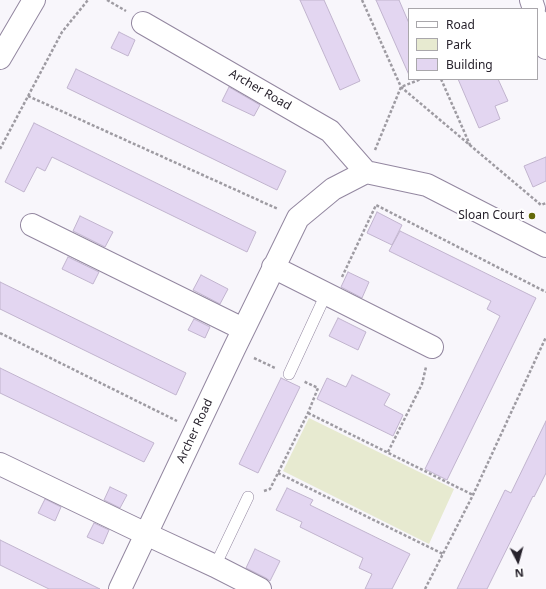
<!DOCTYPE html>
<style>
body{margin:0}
#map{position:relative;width:546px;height:589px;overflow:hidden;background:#f8f6fb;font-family:"Noto Sans",sans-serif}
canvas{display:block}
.legend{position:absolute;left:408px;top:8px;width:130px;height:72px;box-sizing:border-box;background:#fff;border:1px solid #a9a7ab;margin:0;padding:5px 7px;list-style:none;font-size:12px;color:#27222c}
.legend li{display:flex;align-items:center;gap:8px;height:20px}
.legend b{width:20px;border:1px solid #a9a7ab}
.north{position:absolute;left:498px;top:541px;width:40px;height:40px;-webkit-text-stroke:3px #fff;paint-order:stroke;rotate:174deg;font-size:11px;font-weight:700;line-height:16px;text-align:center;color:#27222c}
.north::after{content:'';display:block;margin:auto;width:14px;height:18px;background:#27222c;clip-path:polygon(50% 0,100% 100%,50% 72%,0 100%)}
</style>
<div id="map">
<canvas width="546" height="589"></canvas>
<ul class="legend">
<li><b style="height:5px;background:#fff"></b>Road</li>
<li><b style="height:11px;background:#e7ead0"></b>Park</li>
<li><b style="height:11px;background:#e3d6f1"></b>Building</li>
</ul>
<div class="north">N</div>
</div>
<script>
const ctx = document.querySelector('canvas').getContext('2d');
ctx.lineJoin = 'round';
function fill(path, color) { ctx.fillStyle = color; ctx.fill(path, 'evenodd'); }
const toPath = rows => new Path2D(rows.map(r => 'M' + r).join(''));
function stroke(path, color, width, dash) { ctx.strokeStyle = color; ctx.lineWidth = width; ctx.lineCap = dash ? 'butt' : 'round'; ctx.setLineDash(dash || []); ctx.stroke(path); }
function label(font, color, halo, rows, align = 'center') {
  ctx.font = font + ' "Noto Sans",sans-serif'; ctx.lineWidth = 4; ctx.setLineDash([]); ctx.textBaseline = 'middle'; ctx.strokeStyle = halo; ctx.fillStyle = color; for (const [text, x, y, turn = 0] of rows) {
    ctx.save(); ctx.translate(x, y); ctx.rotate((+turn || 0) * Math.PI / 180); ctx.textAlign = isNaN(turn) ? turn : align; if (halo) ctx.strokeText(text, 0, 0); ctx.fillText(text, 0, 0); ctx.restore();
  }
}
const green = toPath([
 [309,418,454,489,429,544,283,471]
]);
const building = toPath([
 [300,0,324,0,360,81,340,90,300,0],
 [376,0,399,0,408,21,409,23,409,75,376,0],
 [119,32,135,40,128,56,111,48,119,32],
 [76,69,286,171,277,190,67,88,76,69],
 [458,79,498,79,508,101,495,106,500,119,479,128,458,79],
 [229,87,260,105,254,116,222,101,229,87],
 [34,123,256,232,247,252,52,157,45,171,37,167,24,192,5,182,34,123],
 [546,157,546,181,533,187,524,166,546,157],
 [377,212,402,225,392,245,367,233,377,212],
 [80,216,113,232,105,247,73,231,80,216],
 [400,231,536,298,447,480,425,469,500,316,487,309,491,301,389,251,400,231],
 [68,257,99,272,93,284,62,269,68,257],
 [348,272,369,282,362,298,341,287,348,272],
 [201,275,228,289,220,304,193,290,201,275],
 [0,282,186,373,176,395,0,309,0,282],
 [338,318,366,332,358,350,329,336,338,318],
 [194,319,210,327,205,338,188,330,194,319],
 [0,368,154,443,144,462,0,393,0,368],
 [352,375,390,394,384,405,403,415,393,436,317,399,327,378,346,387,352,375],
 [281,378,300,387,258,473,239,464,281,378],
 [546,421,546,473,534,497,533,496,487,589,457,589,505,490,511,493,546,421],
 [110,487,127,495,120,508,104,500,110,487],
 [287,488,313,500,310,505,410,554,392,589,365,589,372,574,359,568,363,558,300,527,302,522,276,510,287,488],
 [45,499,61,507,55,521,38,513,45,499],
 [94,523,109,530,103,544,87,537,94,523],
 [0,540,63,571,100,589,49,589,0,565,0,540],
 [255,549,280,561,270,581,266,578,246,568,255,549]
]);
const path = toPath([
 [107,0,126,11],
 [362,0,401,87,541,205,546,203],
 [441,79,470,145],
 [28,96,278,209],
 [0,149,62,32,88,0],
 [375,150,401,87,421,79],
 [342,277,376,205,546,292],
 [0,333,177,421],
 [254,358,275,368],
 [308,413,473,495],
 [388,452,422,384,426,367],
 [278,473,443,554],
 [264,491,270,489,308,413,318,388,303,381],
 [425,589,473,495,546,337]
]);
const lane = toPath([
 [289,374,326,294],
 [215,566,248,497]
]);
const street = toPath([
 [531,0,534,9],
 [537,19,546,48],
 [143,23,330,131,366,172],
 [32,225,243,329],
 [273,267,432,347],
 [0,464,146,534,215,566,260,589],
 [120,589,234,349,298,218,333,189,366,172,427,185,546,246]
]);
const primary = toPath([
 [0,58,34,0]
]);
const markers = [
 [532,216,4,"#636909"]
];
const streetNames = [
 ["Archer Road",260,90,30],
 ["Archer Road",195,431,-65]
];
const poiNames = [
 ["Sloan Court",524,216]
];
fill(green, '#e7ead0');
fill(building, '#e3d6f1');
stroke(building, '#c1b4ce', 1);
stroke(lane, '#9387a0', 12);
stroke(street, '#9387a0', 24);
stroke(primary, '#9387a0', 24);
stroke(path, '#9e9ba2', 2.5, [3, 2]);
stroke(lane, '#fff', 11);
stroke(street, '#fff', 22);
stroke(primary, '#fff', 22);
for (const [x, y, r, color] of markers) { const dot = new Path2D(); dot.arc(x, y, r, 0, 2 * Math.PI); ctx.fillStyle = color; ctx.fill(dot); stroke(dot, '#fff', 1.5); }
label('12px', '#27222c', '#fff', streetNames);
label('12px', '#27222c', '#fff', poiNames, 'right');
</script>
